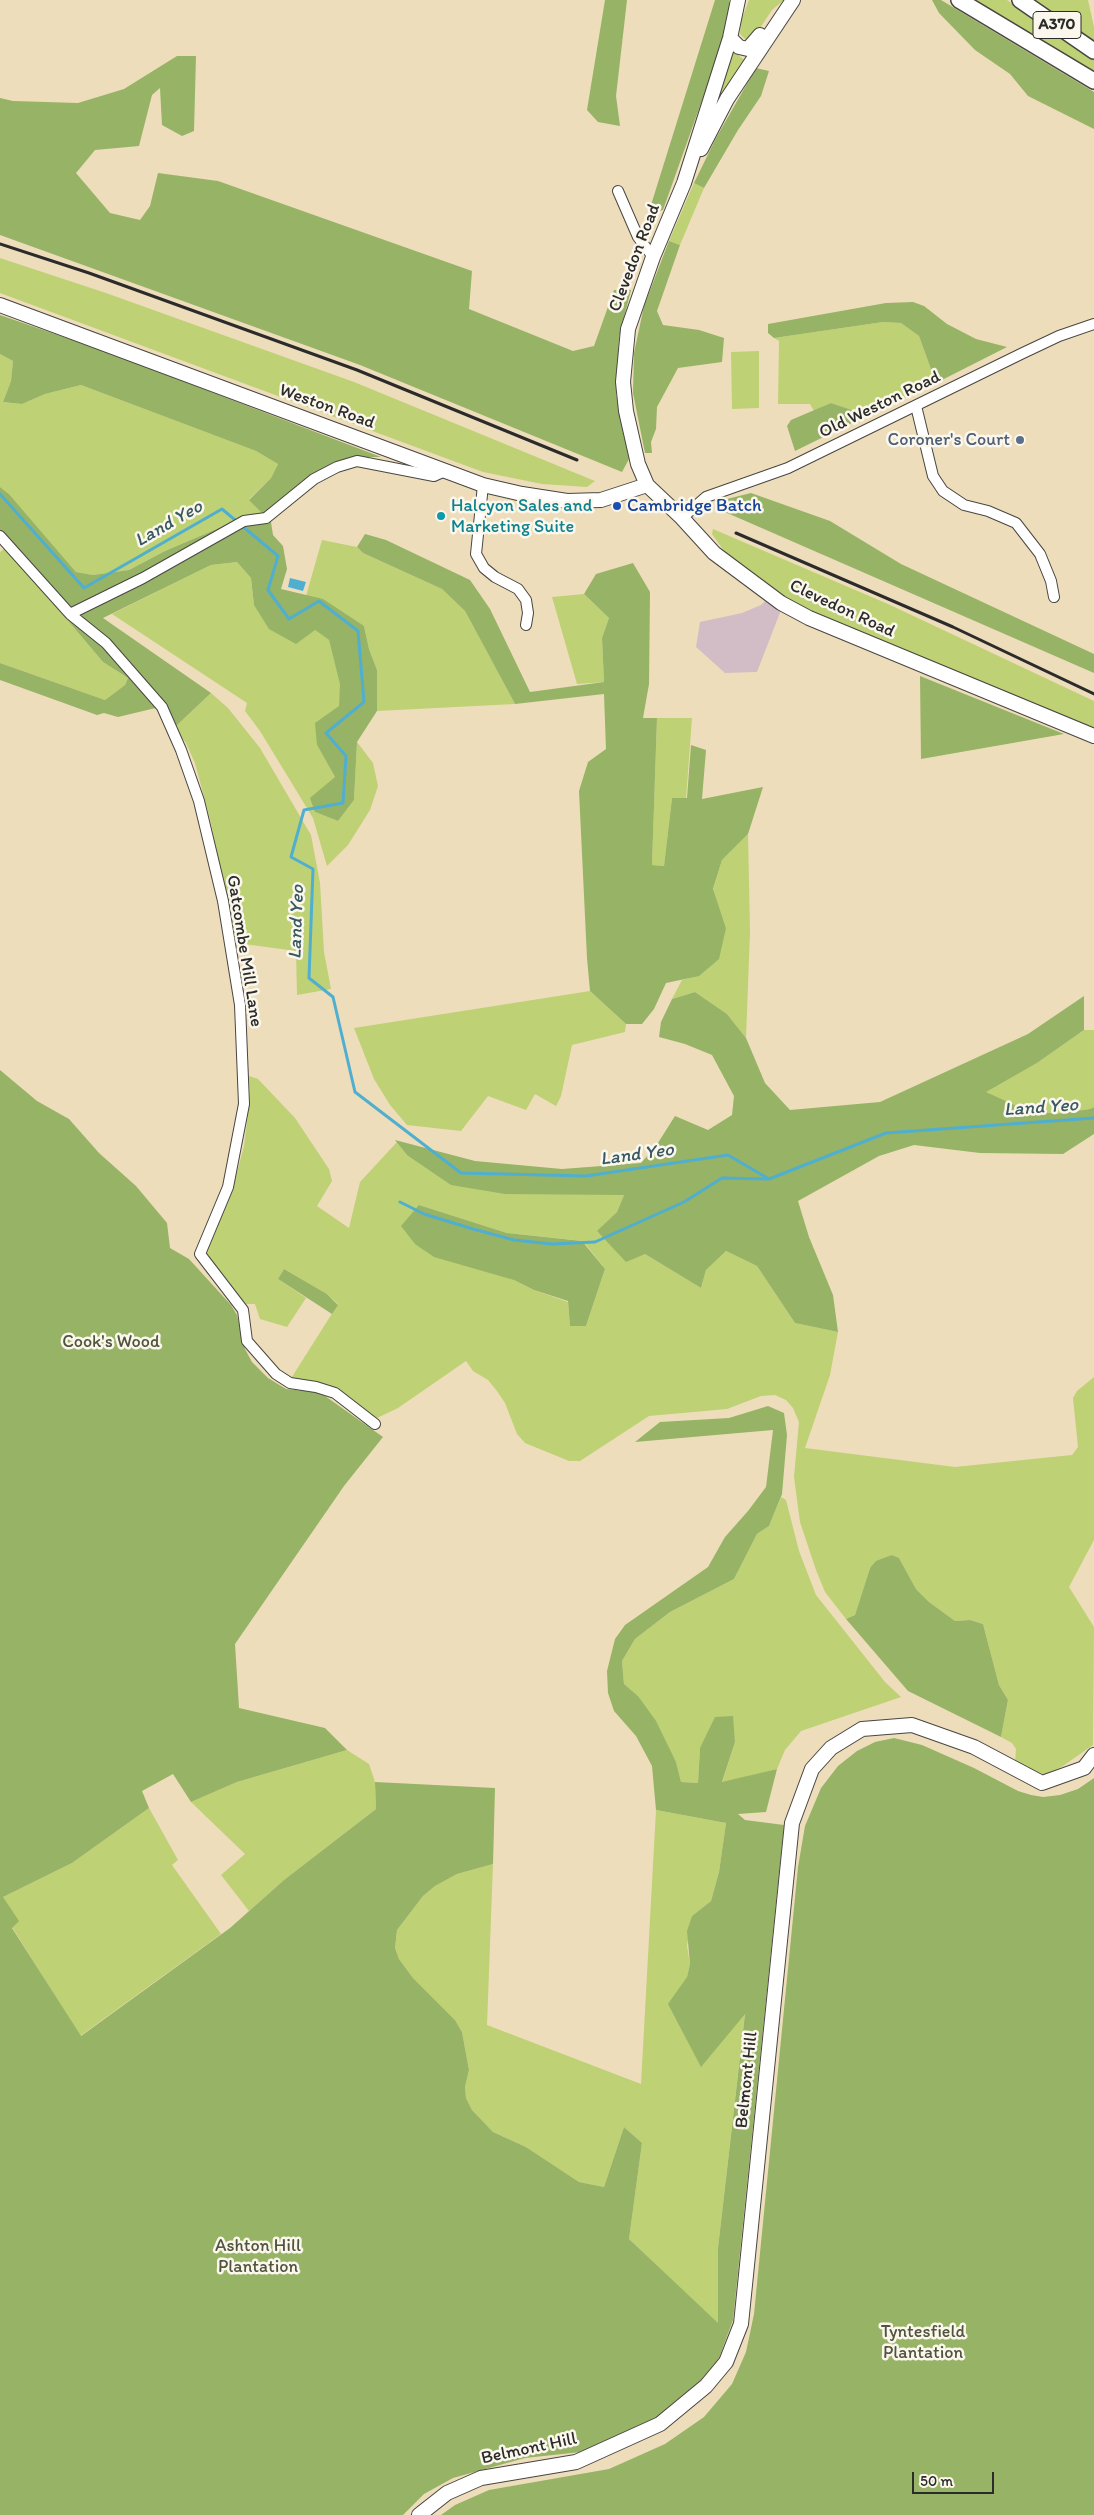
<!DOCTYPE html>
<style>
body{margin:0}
#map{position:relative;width:1094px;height:2515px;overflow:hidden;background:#edb;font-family:Itim,sans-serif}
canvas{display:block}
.scale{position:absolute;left:912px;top:2472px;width:82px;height:22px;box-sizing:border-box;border:2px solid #2b2b2b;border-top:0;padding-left:6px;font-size:15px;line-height:18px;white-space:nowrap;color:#2b2b2b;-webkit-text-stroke:4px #fbf7ec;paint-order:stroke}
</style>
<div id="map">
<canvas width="1094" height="2515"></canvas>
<div class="scale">50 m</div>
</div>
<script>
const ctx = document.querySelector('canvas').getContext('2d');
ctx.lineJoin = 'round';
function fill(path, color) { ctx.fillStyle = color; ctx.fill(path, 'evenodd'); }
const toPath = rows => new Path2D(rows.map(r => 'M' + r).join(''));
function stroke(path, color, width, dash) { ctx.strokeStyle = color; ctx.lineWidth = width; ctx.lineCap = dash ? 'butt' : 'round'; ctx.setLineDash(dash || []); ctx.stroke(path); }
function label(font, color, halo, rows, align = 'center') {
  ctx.font = font + ' Itim,sans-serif'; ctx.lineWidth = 5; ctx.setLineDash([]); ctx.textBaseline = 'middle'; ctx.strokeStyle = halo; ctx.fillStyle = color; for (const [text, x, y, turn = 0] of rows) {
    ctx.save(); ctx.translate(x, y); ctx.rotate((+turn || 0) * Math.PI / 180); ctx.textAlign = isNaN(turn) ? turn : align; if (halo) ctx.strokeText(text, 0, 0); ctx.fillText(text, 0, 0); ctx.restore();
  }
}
const industrial = toPath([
 [765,601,781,610,757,672,725,673,696,647,700,622,742,613,761,605]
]);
const green = toPath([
 [749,0,784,0,772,10,756,34,747,41,740,34,741,21],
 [971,0,1007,0,1094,60,1094,74],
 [1035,0,1088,0,1094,27,1094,43],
 [733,51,743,59,749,57,711,119],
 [694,183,704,188,680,245,669,241],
 [0,258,106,293,354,382,595,481,587,487,542,484,483,472,0,293],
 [883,322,901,323,919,336,936,383,860,419,855,411,831,403,814,411,810,404,778,404,779,341,774,338],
 [759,351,759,408,732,409,731,352],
 [0,354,13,361,11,381,3,402,22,404,45,394,81,385,256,451,278,464,271,478,249,499,264,515,233,522,165,551,129,570,93,575,76,572,9,494,0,487],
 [713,529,888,604,1094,701,1094,728,808,611,762,583,727,555,712,534],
 [322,540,357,547,363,553,442,589,465,611,515,704,377,711,377,670,369,649,364,626,306,596],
 [6,547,103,662,128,678,125,685,105,700,0,663,0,552],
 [237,562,251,578,254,605,315,630,329,640,341,684,339,706,317,745,335,777,315,812,338,821,354,800,357,742,373,763,378,786,370,810,348,845,327,866,313,818,260,731,245,711,247,703,112,614,211,565],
 [584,594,609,618,602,638,604,682,577,684,552,597],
 [211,693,228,708,260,748,311,835,320,883,324,952,331,989,297,995,296,951,244,944,234,940,211,823,195,763,186,743,174,728],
 [657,718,692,718,686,799,672,798,664,866,652,865],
 [748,834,750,932,746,1038,727,1014,695,992,672,999,682,980,699,975,726,928,713,890,722,860],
 [590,991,626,1024,625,1032,572,1045,561,1096,556,1106,535,1094,526,1110,488,1096,461,1131,407,1125,390,1105,374,1079,354,1028],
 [1084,1030,1094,1030,1094,1107,1090,1109,1055,1114,1017,1106,985,1092,1037,1063],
 [249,1076,258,1079,295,1118,329,1169,332,1181,317,1206,349,1228,360,1182,397,1142,407,1155,624,1195,617,1212,597,1232,645,1254,701,1288,706,1270,726,1251,757,1266,795,1323,838,1332,830,1375,805,1448,955,1467,1072,1455,1078,1447,1073,1398,1077,1391,1094,1377,1094,1540,1069,1587,1094,1627,1093,1745,1063,1766,1045,1775,1015,1763,1016,1749,1012,1743,1001,1737,1008,1700,999,1685,983,1624,970,1620,955,1621,929,1602,916,1589,899,1558,892,1555,870,1568,855,1615,846,1619,825,1592,816,1570,800,1522,794,1477,799,1422,793,1408,786,1400,775,1395,761,1396,727,1409,649,1416,580,1461,569,1461,525,1443,517,1434,505,1403,497,1391,488,1380,473,1371,466,1361,398,1408,375,1419,337,1390,290,1380,338,1304,327,1294,284,1269,278,1279,306,1298,287,1327,260,1319,255,1304,246,1304,204,1253,235,1180,244,1146,250,1097],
 [419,1205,507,1233,583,1241,605,1269,586,1326,570,1326,568,1302,534,1290,514,1280],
 [781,1497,786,1500,799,1551,816,1595,885,1682,901,1697,801,1731,785,1750,777,1769,722,1783,735,1742,732,1716,700,1748,698,1783,681,1782,676,1762,638,1696,624,1684,622,1661,635,1639,670,1612,734,1579,757,1534,769,1526],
 [347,1750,369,1764,375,1782,376,1809,284,1880,249,1911,221,1875,245,1854,191,1802,237,1782],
 [149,1808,178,1860,172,1865,221,1934,80,2036,12,1927,3,1897,72,1863],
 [656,1810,726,1823,719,1872,711,1901,692,1916,687,1946,690,1964,687,1977,682,1985,745,2013,718,2248,718,2324,629,2239,642,2143,624,2127,604,2187,579,2182,526,2147,493,2132,472,2110,466,2098,465,2087,469,2070,462,2032,455,2020,413,1978,399,1959,395,1948,397,1930,423,1896,435,1886,457,1874,493,1864,487,2025,641,2084]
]);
const forest = toPath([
 [605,0,627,0,616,96,620,126,598,122,587,110],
 [715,0,729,0,729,14,717,58,663,210,655,212,651,205],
 [932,0,941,0,1094,92,1094,129,1028,96,1010,74,975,50,939,13],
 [177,56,196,56,194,131,182,136,162,125,160,88,152,95,139,146,95,150,76,173,110,213,140,220,150,206,158,173,218,181,472,271,469,309,573,351,594,346,614,290,631,290,619,337,616,394,629,459,622,472,360,365,0,235,0,98,13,101,78,103,124,89],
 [756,68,769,71,761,96,738,130,704,188,694,183,716,138],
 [669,241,680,245,657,311,663,325,699,330,724,338,722,362,678,368,657,407,656,429,651,442,652,453,645,453,633,393,634,353,644,306],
 [913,302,924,306,947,324,976,339,1007,347,936,383,919,336,901,323,883,322,774,338,768,333,768,324,886,303],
 [0,315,101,350,381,457,356,457,330,466,310,476,264,515,249,500,271,478,278,464,256,451,81,385,45,394,22,404,3,402,11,381,13,361,0,354],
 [831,403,855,411,860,419,795,451,787,426,791,420],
 [0,487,9,494,76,572,93,575,129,570,165,551,233,522,256,517,271,522,273,535,283,546,287,569,281,589,323,599,364,626,369,649,377,670,377,711,357,742,354,800,338,821,315,812,310,798,335,777,317,745,315,723,339,706,340,684,329,640,315,630,296,644,269,629,254,605,251,578,237,562,211,565,103,618,211,693,174,728,164,706,118,717,104,713,97,715,0,680,0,663,105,700,125,685,128,678,103,662,0,540],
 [751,493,830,521,901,564,1094,654,1094,673,718,509,727,499],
 [365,534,386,540,470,580,490,609,530,692,604,682,602,638,609,618,584,594,596,574,633,563,650,592,649,684,643,718,657,718,652,865,664,866,672,798,687,798,691,745,706,750,702,799,763,787,748,834,722,860,713,889,726,928,719,959,699,976,666,983,654,1009,642,1024,626,1024,590,991,587,958,579,791,588,762,606,749,604,694,515,704,465,611,442,589,363,553,357,547],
 [920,676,1064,734,921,759],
 [695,992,727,1014,746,1038,765,1083,790,1110,880,1102,1028,1034,1084,996,1084,1030,1037,1063,986,1092,1017,1106,1055,1114,1090,1109,1094,1107,1094,1134,1063,1154,980,1153,914,1145,879,1156,798,1201,809,1237,833,1295,838,1332,795,1323,757,1266,726,1251,706,1270,701,1288,645,1254,626,1262,597,1231,617,1212,624,1195,505,1194,451,1185,407,1155,395,1140,475,1161,562,1169,641,1163,656,1146,675,1116,708,1130,732,1115,734,1096,712,1055,685,1044,659,1037,661,1022,672,999],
 [0,1070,37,1101,69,1119,99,1153,136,1186,167,1223,170,1248,189,1259,231,1305,237,1315,245,1349,252,1362,268,1378,286,1389,314,1392,325,1396,383,1437,344,1486,235,1644,239,1708,325,1728,347,1750,237,1782,191,1802,173,1774,142,1791,149,1808,72,1863,3,1897,19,1921,12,1928,81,2036,230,1928,284,1880,376,1809,375,1782,495,1788,493,1864,457,1874,435,1886,423,1896,397,1930,395,1948,399,1959,413,1978,455,2020,462,2032,469,2070,465,2087,466,2098,472,2110,493,2132,526,2147,579,2182,604,2187,624,2127,642,2143,629,2239,718,2323,718,2248,745,2014,701,2067,668,2004,687,1977,690,1964,687,1931,692,1916,711,1901,719,1872,726,1823,656,1810,652,1766,636,1736,614,1711,608,1693,607,1671,615,1639,625,1625,708,1567,725,1537,748,1511,766,1487,773,1430,635,1442,660,1422,729,1418,768,1406,784,1413,787,1435,782,1494,769,1526,757,1534,734,1579,670,1612,635,1639,622,1661,624,1684,638,1696,656,1721,676,1762,681,1782,698,1783,700,1748,715,1717,733,1716,735,1742,722,1782,777,1769,766,1812,738,1814,745,1820,784,1825,733,2320,717,2363,705,2380,665,2416,604,2446,581,2452,525,2458,453,2478,424,2494,403,2515,0,2515],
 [419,1205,507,1233,582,1241,605,1269,586,1326,570,1326,568,1301,534,1290,514,1280,434,1257,415,1244,401,1226],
 [284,1269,327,1294,338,1305,332,1314,278,1279],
 [892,1555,899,1558,916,1589,929,1602,955,1621,970,1620,983,1624,999,1685,1008,1700,1001,1737,908,1691,846,1619,855,1615,870,1568,876,1561],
 [894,1738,922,1745,974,1768,1018,1791,1031,1795,1043,1797,1060,1795,1078,1789,1094,1778,1094,2515,441,2515,455,2505,489,2490,609,2469,665,2444,704,2417,732,2384,746,2352,754,2314,798,1867,805,1826,821,1788,838,1766,857,1751,875,1742]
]);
const water = toPath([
 [290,578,306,582,303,591,288,587]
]);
const stream = toPath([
 [0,494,84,588,222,509,278,556,268,590,289,619,319,601,358,631,364,702,326,733,346,756,343,803,304,810,291,857,313,869,309,978,333,997,355,1092,461,1173,586,1176,728,1155,769,1179,886,1133,1094,1118],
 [400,1202,424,1214,473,1229,514,1240,552,1244,595,1242,684,1202,722,1178,767,1179]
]);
const street = toPath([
 [618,191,638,237,653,257],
 [916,406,933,476,943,491,964,505,988,511,1016,523,1040,554,1051,581,1054,597],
 [483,485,476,554,484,568,495,577,518,589,526,600,528,613,526,625],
 [682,518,706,497,788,468,1023,353,1059,336,1094,324],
 [0,536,70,614,106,643,162,707,181,750,199,801,223,901,240,1005,244,1104,228,1187,200,1254,243,1310,247,1341,276,1374,290,1383,316,1387,335,1393,375,1424],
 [70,614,143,578,244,521,266,518,314,479,337,467,357,461,434,476,445,471]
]);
const secondary = toPath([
 [738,0,730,38,684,183,653,257,628,329,623,382,626,411,638,464,647,485,682,518,714,553,781,603,809,618,1094,736],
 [730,38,739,47,748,49,760,35],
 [701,149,727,99,793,0],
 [0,305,483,485,522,494,567,501,601,500,647,485],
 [419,2515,447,2493,481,2478,576,2462,660,2424,706,2386,726,2362,741,2324,792,1823,812,1769,831,1748,862,1729,912,1725,974,1747,1042,1783,1084,1768,1094,1755]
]);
const primary = toPath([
 [959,0,1094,81],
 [1020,0,1094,51]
]);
const rail = toPath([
 [0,244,89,273,357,370,577,460],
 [736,533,953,627,1094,694]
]);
const markers = [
 [1020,440,5,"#5c6f8a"],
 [617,506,5,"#1a4fb4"],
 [441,516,5,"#0f9aa8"]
];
const shields = [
 [1057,25,48]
];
const shieldNames = [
 ["A370",1057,25]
];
const streetNames = [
 ["Clevedon Road",635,258,-69],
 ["Old Weston Road",880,405,-26],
 ["Weston Road",327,407,20],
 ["Clevedon Road",842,609,25],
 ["Gatcombe Mill Lane",244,951,81],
 ["Belmont Hill",747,2080,-84],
 ["Belmont Hill",529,2449,-12]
];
const serviceNames = [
 ["Coroner's Court",1010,440]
];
const cultureNames = [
 ["Halcyon Sales and",451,506],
 ["Marketing Suite",451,527]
];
const transitNames = [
 ["Cambridge Batch",627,506]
];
const parkNames = [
 ["Cook's Wood",111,1342],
 ["Ashton Hill",258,2246],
 ["Plantation",258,2267],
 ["Tyntesfield",923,2332],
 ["Plantation",923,2353]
];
const waterNames = [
 ["Land Yeo",169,524,-30],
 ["Land Yeo",297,922,-88],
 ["Land Yeo",1041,1108,-4],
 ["Land Yeo",637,1155,-8]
];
fill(industrial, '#d2bdc6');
fill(green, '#bed175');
fill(forest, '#96b366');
fill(water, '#50afcf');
stroke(stream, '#50afcf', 3);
stroke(street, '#484641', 12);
stroke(secondary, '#484641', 16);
stroke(primary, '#484641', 18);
stroke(street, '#fff', 10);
stroke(secondary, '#fff', 14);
stroke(primary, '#fff', 15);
stroke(rail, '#2b2b2b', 3);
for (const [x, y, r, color] of markers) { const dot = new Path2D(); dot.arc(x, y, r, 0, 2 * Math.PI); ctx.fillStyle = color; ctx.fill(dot); stroke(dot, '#fbf7ec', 2); }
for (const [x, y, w] of shields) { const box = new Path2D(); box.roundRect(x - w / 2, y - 13.5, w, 27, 4); ctx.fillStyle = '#fbf7ec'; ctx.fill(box); stroke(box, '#2b2b2b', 1); }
label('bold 16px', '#2b2b2b', null, shieldNames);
label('18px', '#2b2b2b', '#fbf7ec', streetNames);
label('18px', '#4e5e75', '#fbf7ec', serviceNames, 'right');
label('18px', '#0d838f', '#fbf7ec', cultureNames, 'left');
label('18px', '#164399', '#fbf7ec', transitNames, 'left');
label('18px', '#50543e', '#fbf7ec', parkNames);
label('italic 19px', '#385964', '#fbf7ec', waterNames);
</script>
